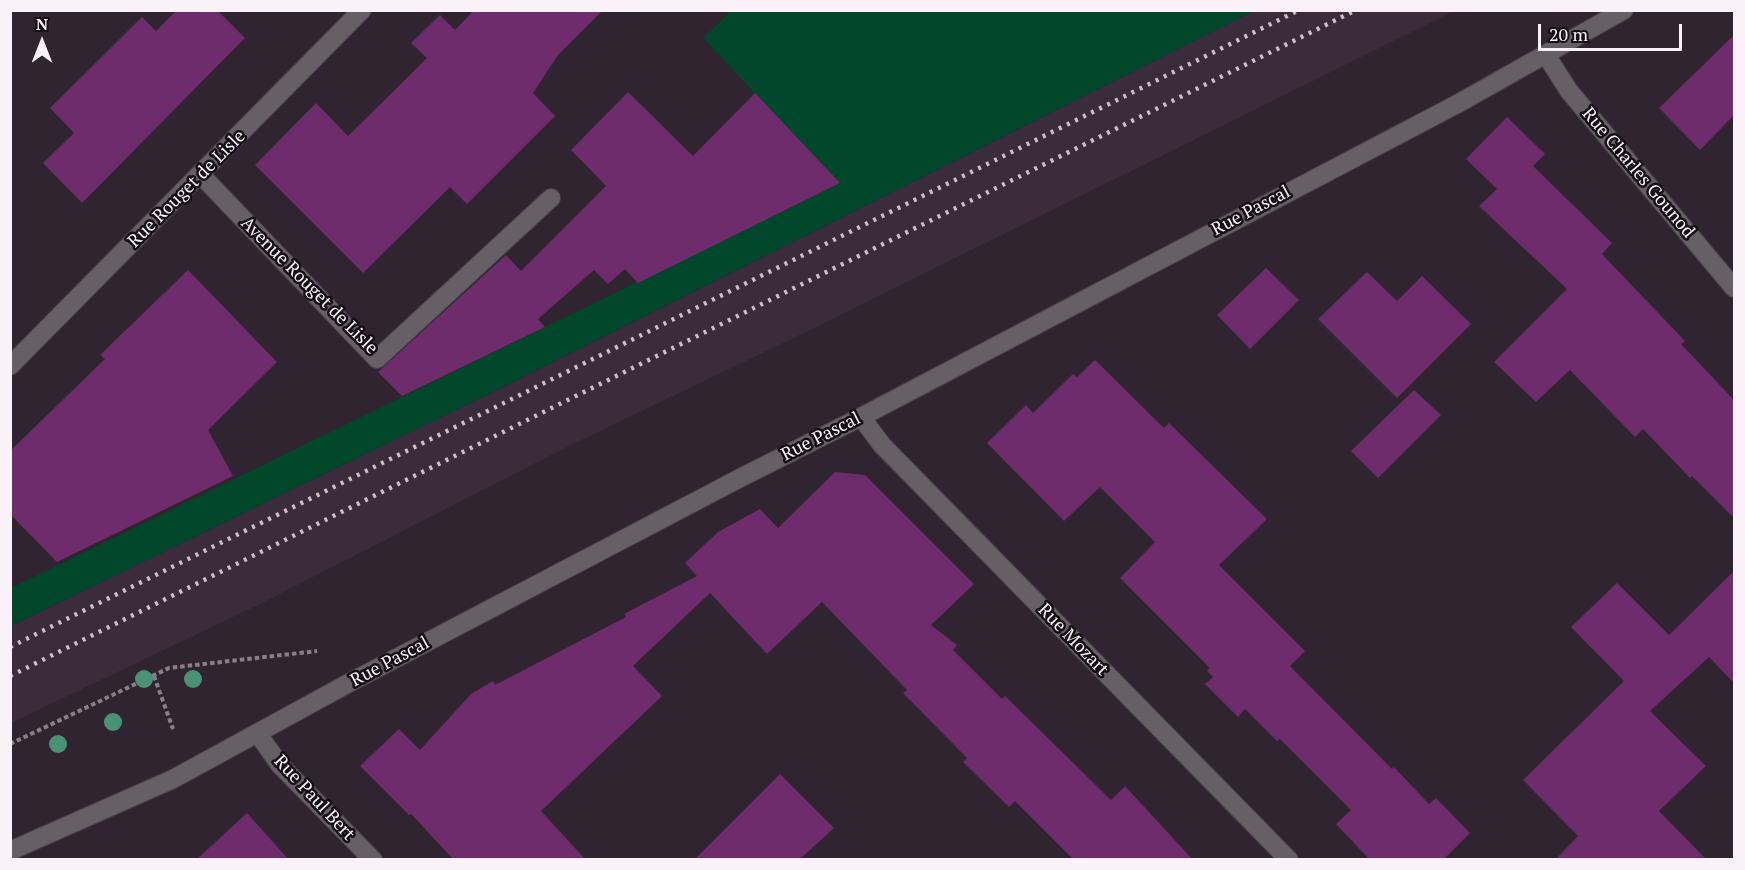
<!DOCTYPE html>
<style>
body{margin:0}
#map{position:relative;width:1745px;height:870px;overflow:hidden;background:#2f242f;font-family:"PT Serif",serif}
canvas{display:block}
.frame{position:absolute;inset:0;border:12px solid #faf1f9;pointer-events:none}
.north{position:absolute;left:12px;top:12px;width:60px;height:60px;-webkit-text-stroke:4px #140f14;paint-order:stroke;rotate:0deg;font-size:16px;font-weight:700;line-height:24px;text-align:center;color:#faf1f9}
.north::after{content:'';display:block;margin:auto;width:21px;height:27px;background:#faf1f9;clip-path:polygon(50% 0,100% 100%,50% 72%,0 100%)}
.scale{position:absolute;left:1538px;top:24px;width:144px;height:27px;box-sizing:border-box;border:3px solid #faf1f9;border-top:0;padding-left:8px;font-size:18px;line-height:21px;white-space:nowrap;color:#faf1f9;-webkit-text-stroke:4px #140f14;paint-order:stroke}
</style>
<div id="map">
<canvas width="1745" height="870"></canvas>
<div class="frame"></div>
<div class="north">N</div>
<div class="scale">20 m</div>
</div>
<script>
const ctx = document.querySelector('canvas').getContext('2d');
ctx.lineJoin = 'round';
function fill(path, color) { ctx.fillStyle = color; ctx.fill(path, 'evenodd'); }
const toPath = rows => new Path2D(rows.map(r => 'M' + r).join(''));
function stroke(path, color, width, dash) { ctx.strokeStyle = color; ctx.lineWidth = width; ctx.lineCap = dash ? 'butt' : 'round'; ctx.setLineDash(dash || []); ctx.stroke(path); }
function label(font, color, halo, rows, align = 'center') {
  ctx.font = font + ' "PT Serif",serif'; ctx.lineWidth = 5; ctx.setLineDash([]); ctx.textBaseline = 'middle'; ctx.strokeStyle = halo; ctx.fillStyle = color; for (const [text, x, y, turn = 0] of rows) {
    ctx.save(); ctx.translate(x, y); ctx.rotate((+turn || 0) * Math.PI / 180); ctx.textAlign = isNaN(turn) ? turn : align; if (halo) ctx.strokeText(text, 0, 0); ctx.fillText(text, 0, 0); ctx.restore();
  }
}
const built = toPath([
 [1254,11,1454,11,804,333,569,446,258,605,11,723,11,626,491,393]
]);
const green = toPath([
 [731,11,1254,11,491,393,11,626,11,588,840,183,703,38]
]);
const building = toPath([
 [177,10,217,10,245,38,82,203,43,163,74,133,50,108,142,17,156,31],
 [474,10,603,10,558,55,533,93,555,116,467,204,450,187,363,273,255,165,316,103,348,136,427,58,411,43,440,15,455,30],
 [1734,35,1734,115,1700,150,1659,108],
 [628,92,693,156,755,93,840,183,638,283,625,269,608,284,594,270,538,319,545,327,402,396,378,372,506,255,521,271,606,186,571,150],
 [1507,117,1545,154,1533,166,1612,243,1602,254,1685,341,1681,344,1734,400,1734,518,1692,476,1690,478,1643,429,1635,437,1570,370,1536,402,1494,362,1567,289,1479,206,1497,189,1466,159],
 [1266,268,1299,300,1250,349,1217,315],
 [188,270,277,362,208,430,233,476,57,562,10,514,10,451,105,359,100,355],
 [1367,272,1397,301,1422,276,1471,324,1397,398,1318,319],
 [1095,360,1164,428,1169,423,1267,519,1219,565,1305,651,1290,666,1392,769,1394,767,1429,804,1436,798,1470,833,1443,860,1370,860,1336,824,1351,810,1280,739,1277,741,1245,709,1238,717,1205,684,1213,677,1207,671,1210,668,1120,578,1155,542,1100,487,1064,521,987,443,1026,405,1033,413,1073,374,1077,377],
 [1414,390,1441,415,1378,478,1351,451],
 [835,472,865,475,974,584,931,625,957,645,953,650,1002,699,1005,696,1111,800,1125,786,1193,860,1074,860,1015,801,1009,807,963,762,967,758,903,693,907,690,822,602,767,654,710,593,633,666,662,696,541,811,586,860,454,860,411,814,409,815,360,766,399,729,420,750,471,694,493,681,495,685,626,617,624,614,697,576,685,563,718,532,760,509,778,528],
 [1734,571,1734,683,1709,657,1650,711,1706,766,1659,811,1707,860,1555,860,1578,836,1523,780,1624,681,1571,627,1617,583,1669,635],
 [780,774,834,828,799,860,694,860],
 [247,813,289,860,196,860]
]);
const path = toPath([
 [154,676,173,729],
 [10,744,169,668,317,651]
]);
const street = toPath([
 [1546,55,1569,91,1734,288],
 [201,175,377,359,551,198],
 [10,366,362,10],
 [861,417,882,445,1289,860],
 [258,734,280,765,373,860],
 [10,851,173,779,347,684,744,476,861,417,1459,103,1624,10]
]);
const rail = toPath([
 [10,647,1299,10],
 [10,676,1356,10]
]);
const trees = [
 [144,679],
 [193,679],
 [113,722],
 [58,744]
];
const streetNames = [
 ["Rue Charles Gounod",1638,173,50],
 ["Rue Rouget de Lisle",187,189,-45],
 ["Rue Pascal",1251,211,-28],
 ["Avenue Rouget de Lisle",309,286,45],
 ["Rue Pascal",821,437,-27],
 ["Rue Mozart",1073,640,46],
 ["Rue Pascal",390,662,-28],
 ["Rue Paul Bert",314,798,47]
];
fill(built, '#3c2b3b');
fill(green, '#00472c');
fill(building, '#6e2c6c');
stroke(street, '#4b414b', 20);
stroke(path, '#897f89', 4, [4.5, 3]);
stroke(street, '#665f65', 18);
stroke(rail, '#cac1ca', 4.5, [3, 6]);
ctx.fillStyle = '#499374';
for (const [x, y] of trees) { ctx.beginPath(); ctx.arc(x, y, 9, 0, 2 * Math.PI); ctx.fill(); }
label('18px', '#faf1f9', '#140f14', streetNames);
</script>
